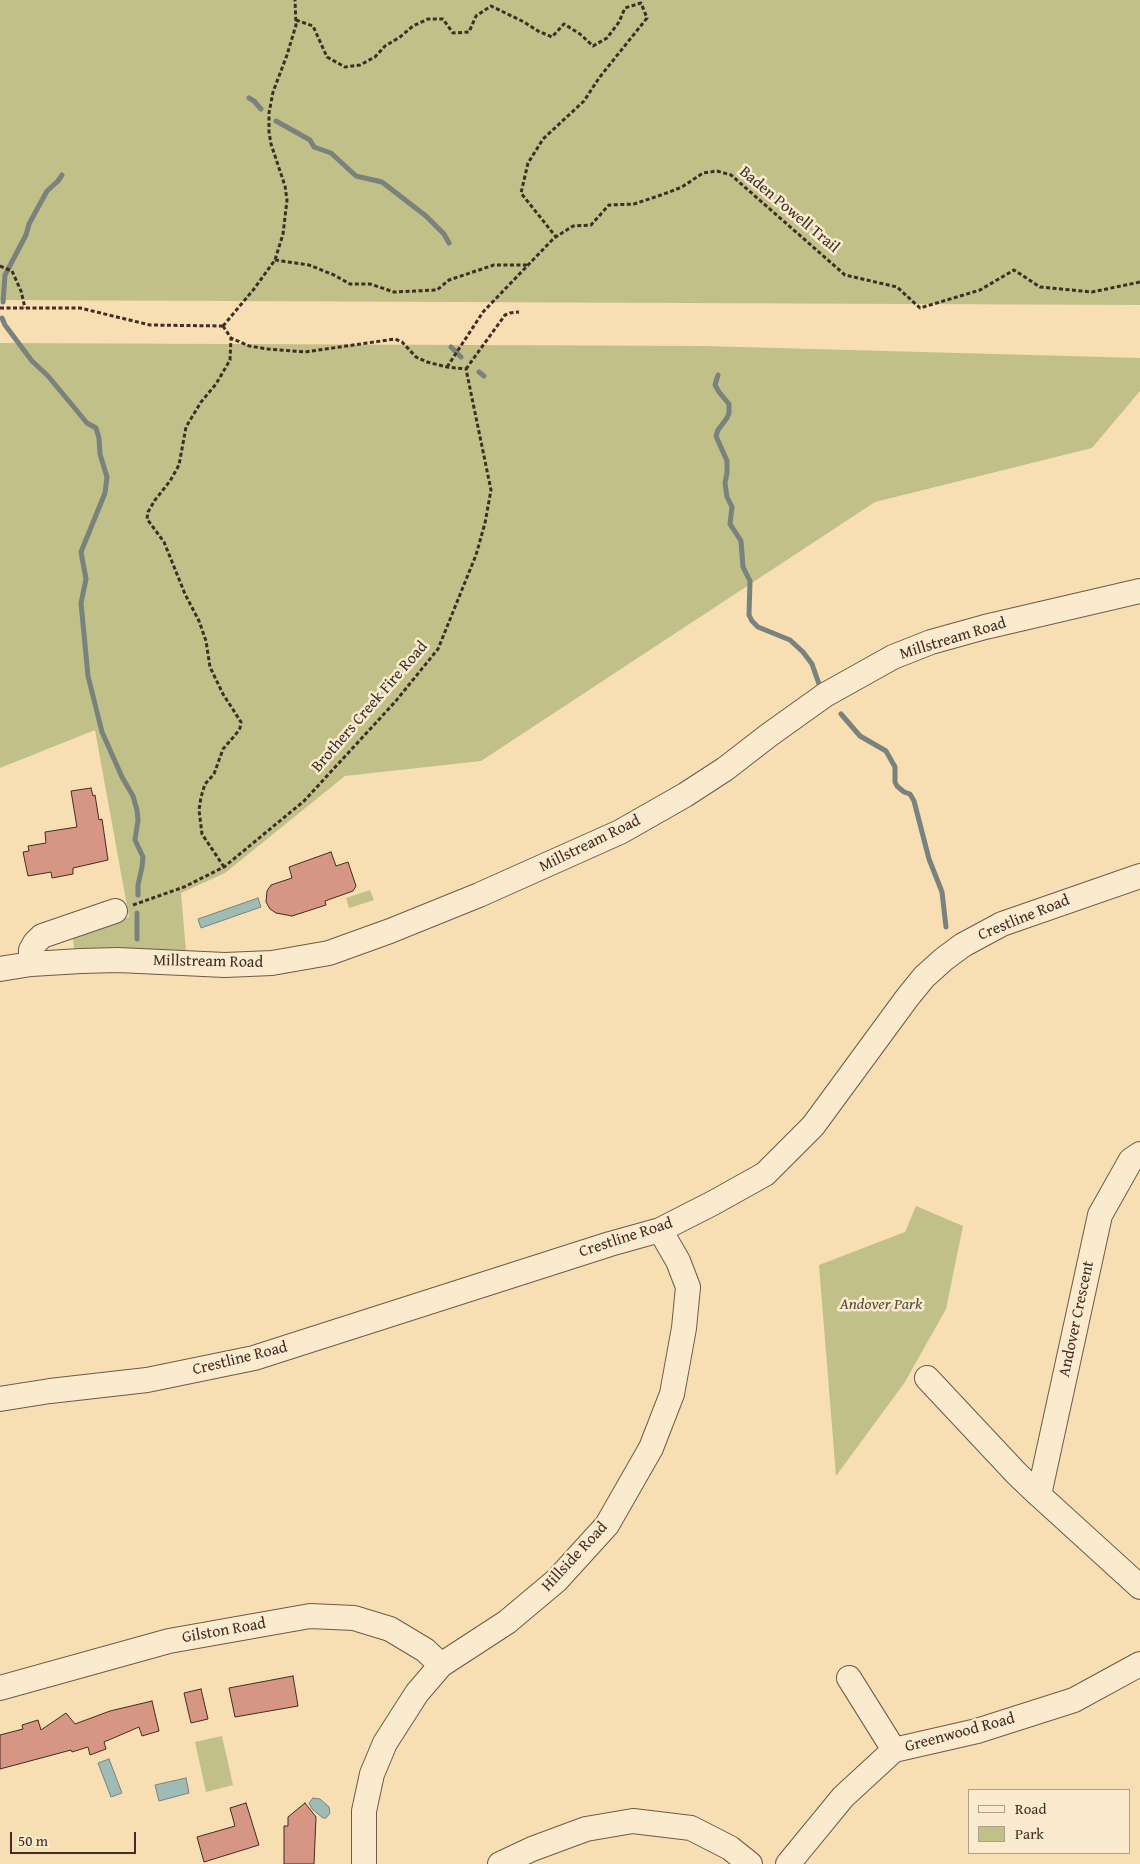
<!DOCTYPE html>
<style>
body{margin:0}
#map{position:relative;width:1140px;height:1864px;overflow:hidden;background:#f7dfb3;font-family:"Gentium Book Plus",serif}
canvas{display:block}
.legend{position:absolute;left:968px;top:1789px;width:162px;height:65px;box-sizing:border-box;background:#faeace;border:1px solid #af9e8b;margin:0;padding:6px 9px;list-style:none;font-size:15px;color:#3f2d26}
.legend li{display:flex;align-items:center;gap:10px;height:25px}
.legend b{width:25px;border:1px solid #af9e8b}
.scale{position:absolute;left:10px;top:1832px;width:126px;height:22px;box-sizing:border-box;border:2px solid #3f2d26;border-top:0;padding-left:6px;font-size:15px;line-height:18px;white-space:nowrap;color:#3f2d26;-webkit-text-stroke:4px #faeace;paint-order:stroke}
</style>
<div id="map">
<canvas width="1140" height="1864"></canvas>
<ul class="legend">
<li><b style="height:6px;background:#faeace"></b>Road</li>
<li><b style="height:14px;background:#c2c089"></b>Park</li>
</ul>
<div class="scale">50 m</div>
</div>
<script>
const ctx = document.querySelector('canvas').getContext('2d');
ctx.lineJoin = 'round';
function fill(path, color) { ctx.fillStyle = color; ctx.fill(path, 'evenodd'); }
const toPath = rows => new Path2D(rows.map(r => 'M' + r).join(''));
function stroke(path, color, width, dash) { ctx.strokeStyle = color; ctx.lineWidth = width; ctx.lineCap = dash ? 'butt' : 'round'; ctx.setLineDash(dash || []); ctx.stroke(path); }
function label(font, color, halo, rows, align = 'center') {
  ctx.font = font + ' "Gentium Book Plus",serif'; ctx.lineWidth = 5; ctx.setLineDash([]); ctx.textBaseline = 'middle'; ctx.strokeStyle = halo; ctx.fillStyle = color; for (const [text, x, y, turn = 0] of rows) {
    ctx.save(); ctx.translate(x, y); ctx.rotate((+turn || 0) * Math.PI / 180); ctx.textAlign = isNaN(turn) ? turn : align; if (halo) ctx.strokeText(text, 0, 0); ctx.fillText(text, 0, 0); ctx.restore();
  }
}
const green = toPath([
 [0,0,1140,0,1140,305,0,300],
 [0,343,704,346,1140,358,1140,391,1092,448,875,502,481,761,345,776,225,873,181,893,186,951,74,950,73,938,129,917,95,730,0,768],
 [370,890,374,900,349,908,346,898],
 [916,1206,963,1226,946,1309,905,1382,836,1476,819,1265,905,1232],
 [222,1736,233,1785,206,1792,195,1742]
]);
const water = toPath([
 [258,898,261,907,201,928,198,919,258,898],
 [109,1759,122,1793,111,1797,98,1763,109,1759],
 [186,1778,189,1793,159,1801,155,1785,186,1778],
 [313,1798,320,1799,329,1807,330,1813,326,1818,323,1818,312,1809,309,1803,313,1798]
]);
const stream = toPath([
 [249,98,254,101,261,109],
 [276,121,310,140,314,147,331,153,356,176,382,182,426,216,444,234,449,243],
 [3,302,5,275,26,235,29,224,47,191,58,181,62,175],
 [2,318,5,325,32,361,48,376,87,423,96,428,99,438,100,454,107,477,105,493,81,552,86,579,81,603,88,676,102,732,122,777,133,796,137,810,138,820,135,840,143,857,142,867,138,885,138,895],
 [451,347,461,357],
 [479,372,484,376],
 [718,375,715,385,719,392,729,404,729,413,727,418,718,430,716,436,727,461,727,473,725,483,727,497,732,507,730,524,741,541,743,567,750,581,749,615,752,621,758,627,790,640,803,652,812,664,819,684],
 [841,714,860,736,886,751,895,767,895,782,897,786,904,792,910,794,914,801,929,859,942,892,946,927],
 [137,939,137,913]
]);
const building = toPath([
 [91,788,93,796,95,795,99,820,102,819,108,860,73,868,73,874,52,878,51,872,28,876,23,852,29,851,28,846,46,843,45,832,77,827,71,791,91,788],
 [331,852,336,866,348,862,356,886,353,891,325,901,326,905,292,916,276,913,270,909,266,902,267,891,271,885,292,878,289,867,331,852],
 [293,1676,298,1706,235,1717,229,1688,293,1676],
 [201,1689,208,1719,191,1723,184,1693,201,1689],
 [152,1701,159,1731,142,1736,139,1727,104,1742,106,1749,90,1755,88,1747,72,1752,71,1750,0,1769,0,1735,23,1729,22,1725,38,1720,41,1730,66,1713,75,1724,110,1711,152,1701],
 [246,1803,259,1845,204,1862,197,1837,235,1826,230,1808,246,1803],
 [305,1803,316,1817,314,1864,284,1864,284,1826,288,1826,288,1817,305,1803]
]);
const path = toPath([
 [296,20,313,26,327,57,345,67,360,65,375,57,385,46,400,37,413,26,428,19,443,19,453,33,469,32,476,16,491,6,524,22,538,31,552,37,564,24,580,34,593,46,607,38,619,22,625,8,641,3,647,18,599,78,584,101,543,139,528,163,521,193,556,237],
 [275,260,309,265,334,275,350,284,370,284,394,292,437,290,449,280,494,265,527,265],
 [0,266,12,271,21,291,25,308],
 [0,308,80,308,150,325,223,326],
 [223,326,254,289,275,260,283,234,287,200,285,186,271,144,269,132,269,113,273,92,287,55,296,25,295,0],
 [223,326,231,338,249,346,268,349,305,352,395,339,402,342,416,357,427,362,447,367,466,369],
 [447,367,483,312,554,238,573,226,591,225,609,205,634,204,664,194,682,187,703,173,717,171,731,175,845,275,897,287,920,308,980,290,1014,270,1040,287,1092,292,1140,282],
 [466,369,505,315,510,313,519,312],
 [224,867,202,834,199,810,201,797,205,784,214,774,223,749,236,734,240,728,241,722,223,694,210,667,206,641,199,621,185,594,164,542,147,519,148,512,155,500,170,481,179,465,186,427,201,402,216,384,230,360,231,338],
 [133,905,184,887,224,867,304,801,395,702,438,649,476,555,485,523,491,490,466,369]
]);
const minor = toPath([
 [31,964,31,950,35,943,42,936,115,911],
 [0,969,31,964,81,961,118,960,225,965,272,963,329,953,390,931,479,895,620,832,685,795,725,769,769,735,825,695,893,657,931,642,985,627,1140,591],
 [1140,1154,1131,1160,1100,1215,1039,1495,1140,1587],
 [927,1378,1017,1474,1039,1495],
 [0,1399,50,1391,147,1380,254,1358,610,1244,660,1230,713,1203,765,1174,813,1126,907,998,924,977,944,959,963,945,1002,924,1140,876],
 [849,1678,894,1750],
 [0,1688,169,1641,310,1616,354,1618,390,1629,425,1650,441,1665],
 [364,1864,364,1811,372,1774,385,1743,417,1693,441,1665,507,1622,557,1580,607,1525,651,1448,672,1394,684,1328,688,1287,678,1261,660,1230],
 [500,1864,532,1849,586,1829,633,1821,691,1828,730,1848,750,1864],
 [788,1864,843,1797,894,1750,977,1731,1074,1700,1140,1664]
]);
const streetNames = [
 ["Baden Powell Trail",789,210,40],
 ["Millstream Road",953,639,-17],
 ["Brothers Creek Fire Road",370,707,-49],
 ["Millstream Road",590,844,-26],
 ["Crestline Road",1024,918,-22],
 ["Millstream Road",208,962,1],
 ["Crestline Road",626,1238,-18],
 ["Andover Crescent",1077,1319,-78],
 ["Crestline Road",240,1359,-14],
 ["Hillside Road",575,1557,-47],
 ["Gilston Road",224,1631,-10],
 ["Greenwood Road",960,1733,-15]
];
const parkNames = [
 ["Andover Park",881,1305]
];
fill(green, '#c2c089');
fill(water, '#9fbbb5');
stroke(water, '#79827c', 1);
stroke(stream, '#79827c', 5);
fill(building, '#d79583');
stroke(building, '#3f2d26', 1);
stroke(minor, '#6d5a49', 26);
stroke(path, '#3f2d26', 3, [4, 2.5]);
stroke(minor, '#faeace', 24);
label('16px', '#3f2d26', '#faeace', streetNames);
label('italic 16px', '#594a3a', '#faeace', parkNames);
</script>
